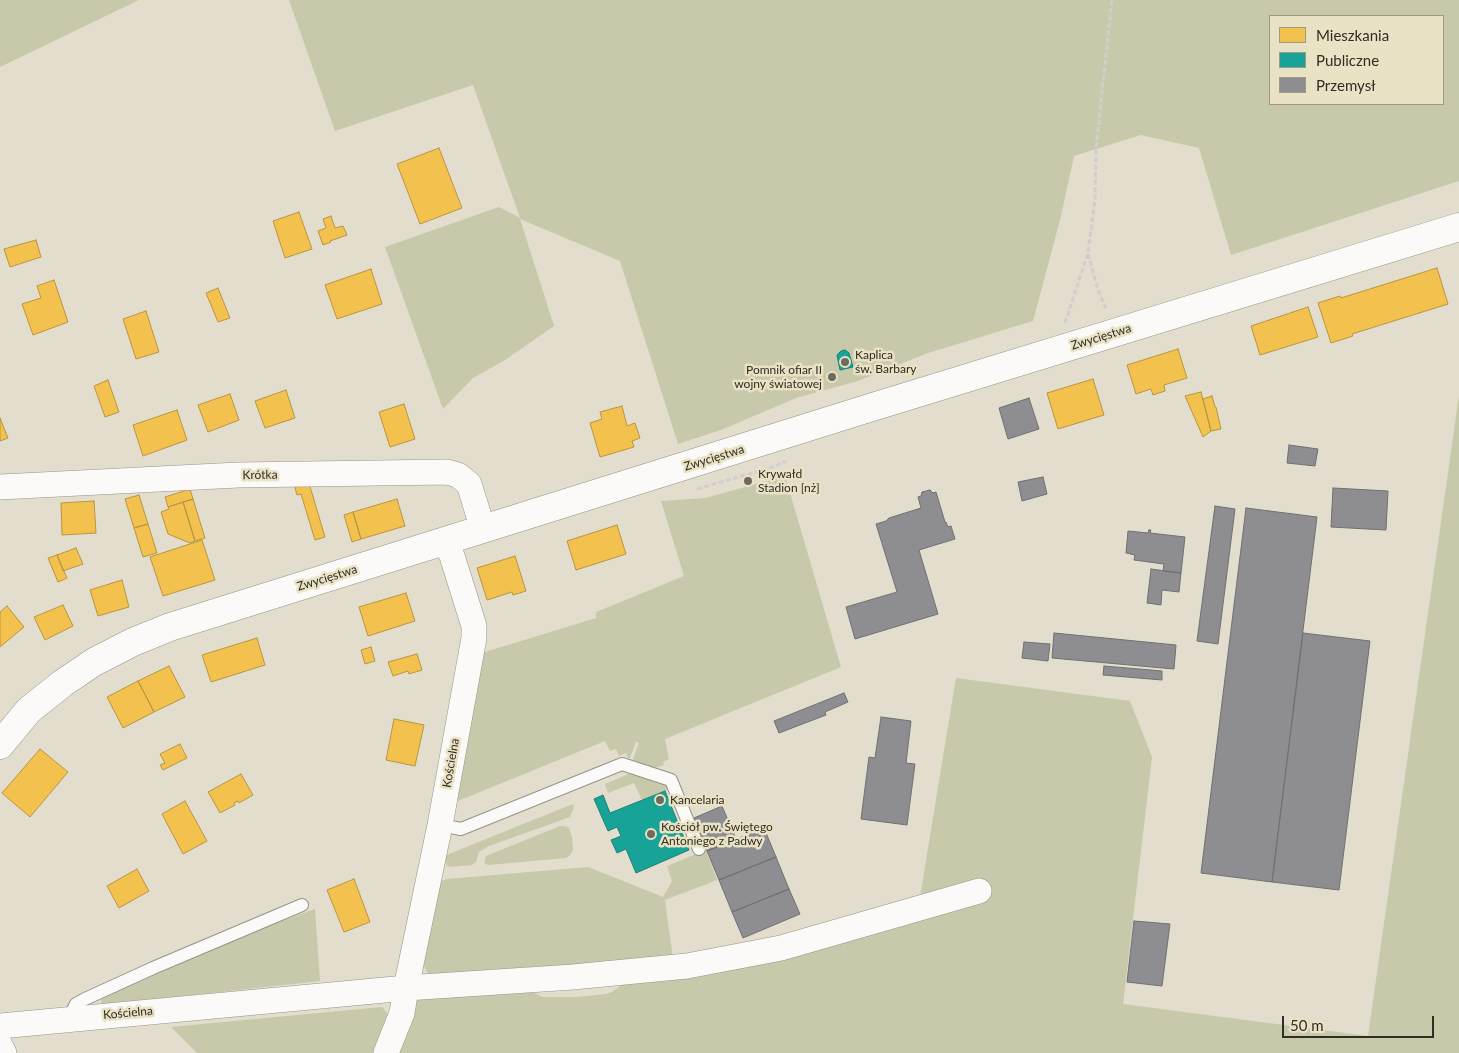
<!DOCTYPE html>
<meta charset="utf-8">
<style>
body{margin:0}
#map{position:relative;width:1459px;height:1053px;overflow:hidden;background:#e2ddcd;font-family:Lato,sans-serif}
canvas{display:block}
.legend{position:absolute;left:1269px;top:15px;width:175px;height:90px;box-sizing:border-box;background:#eae2c5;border:1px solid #a09a84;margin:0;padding:6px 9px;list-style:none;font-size:15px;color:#302d22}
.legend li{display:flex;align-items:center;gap:10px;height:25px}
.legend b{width:25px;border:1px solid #a09a84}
.scale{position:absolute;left:1282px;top:1016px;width:152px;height:22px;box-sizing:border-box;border:2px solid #302d22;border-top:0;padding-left:6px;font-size:15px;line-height:18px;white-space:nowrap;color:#302d22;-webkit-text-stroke:4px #eae2c5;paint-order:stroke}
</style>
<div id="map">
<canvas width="1459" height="1053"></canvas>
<ul class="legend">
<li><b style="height:14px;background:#f2c14e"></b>Mieszkania</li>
<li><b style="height:14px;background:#17a398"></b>Publiczne</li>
<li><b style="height:14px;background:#8d8d92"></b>Przemysł</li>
</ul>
<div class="scale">50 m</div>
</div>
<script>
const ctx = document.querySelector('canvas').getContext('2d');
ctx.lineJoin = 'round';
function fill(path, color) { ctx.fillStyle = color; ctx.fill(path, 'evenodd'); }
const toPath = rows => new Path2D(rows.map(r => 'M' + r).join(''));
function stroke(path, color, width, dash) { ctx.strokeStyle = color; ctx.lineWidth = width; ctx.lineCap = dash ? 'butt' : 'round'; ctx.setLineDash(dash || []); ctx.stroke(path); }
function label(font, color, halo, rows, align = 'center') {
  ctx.font = font + ' Lato,sans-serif'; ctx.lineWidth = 5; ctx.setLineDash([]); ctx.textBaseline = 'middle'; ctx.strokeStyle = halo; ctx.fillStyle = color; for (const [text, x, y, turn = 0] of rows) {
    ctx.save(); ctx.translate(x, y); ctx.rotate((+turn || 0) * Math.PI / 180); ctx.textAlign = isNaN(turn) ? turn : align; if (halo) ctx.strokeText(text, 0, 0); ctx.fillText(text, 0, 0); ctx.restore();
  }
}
const green = toPath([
 [0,0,139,0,0,67],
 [289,0,1459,0,1459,181,1231,255,1199,148,1141,135,1074,156,1060,220,1033,321,928,353,858,381,796,398,721,430,678,444,620,261,520,219,554,326,505,360,473,378,443,409,385,247,499,207,520,218,473,85,335,131],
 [1270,16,1443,16,1443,104,1270,104],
 [1459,395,1459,1053,395,1053,413,1000,532,992,543,997,577,997,606,994,612,992,624,983,920,897,956,678,1130,701,1152,757,1123,1004,1368,1036],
 [785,476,841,667,665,739,669,759,663,762,664,765,655,768,632,762,639,743,636,742,629,760,626,753,619,756,616,749,610,751,605,741,453,803,482,653,596,618,596,612,684,576,661,501,705,498],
 [631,773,667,784,669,789,642,800,634,783,608,793,605,784],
 [573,804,574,807,570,817,489,846,479,852,476,862,472,865,452,867,447,866,444,856],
 [560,826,565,826,569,828,572,837,573,850,570,855,566,858,488,865,484,863,486,856],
 [706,850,717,880,665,900,673,959,429,976,423,964,438,882,447,879,588,867,663,897,672,881,667,866],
 [315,909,320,981,102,1005,101,998,263,928],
 [382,1007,390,1017,379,1053,197,1053,171,1027]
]);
const homes = toPath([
 [439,148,462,208,420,224,397,164,439,148],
 [299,212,312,249,285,258,273,221,299,212],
 [331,216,335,228,343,226,347,235,330,241,331,242,323,245,318,231,326,228,323,219,331,216],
 [36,240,41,257,10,267,4,249,36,240],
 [1437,268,1448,304,1352,334,1353,336,1331,343,1318,303,1340,296,1341,298,1437,268],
 [371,269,382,304,337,319,325,285,371,269],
 [54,280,68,322,33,335,22,304,41,298,37,286,54,280],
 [218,288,230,318,218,322,206,293,218,288],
 [1308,307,1318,337,1260,355,1251,326,1308,307],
 [146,311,159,352,136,359,123,319,146,311],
 [1178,349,1187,378,1164,385,1165,391,1153,395,1151,389,1136,394,1127,365,1178,349],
 [1093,379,1104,415,1058,429,1047,393,1093,379],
 [108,380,119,412,105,417,94,386,108,380],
 [286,390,295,418,265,428,255,401,286,390],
 [1201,392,1211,431,1203,437,1185,396,1201,392],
 [230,394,239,420,208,432,198,405,230,394],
 [1212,396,1215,407,1216,407,1221,429,1211,431,1203,399,1212,396],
 [404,404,415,439,390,447,379,412,404,404],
 [622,406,627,426,635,423,640,438,632,441,634,447,600,457,590,423,602,419,600,412,622,406],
 [177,410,187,440,143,456,133,425,177,410],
 [0,418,8,438,0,441,0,418],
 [309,483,325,537,315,540,301,494,297,495,295,488,298,484,309,483],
 [190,489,193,499,168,507,165,497,190,489],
 [139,495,148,524,134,528,125,499,139,495],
 [193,499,205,538,195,541,183,502,193,499],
 [397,499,405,526,361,539,353,512,397,499],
 [94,501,96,533,62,535,61,503,94,501],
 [183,502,195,541,190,543,168,534,161,512,169,509,168,507,183,502],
 [353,512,361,539,352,542,344,515,353,512],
 [148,524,157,553,143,557,134,528,148,524],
 [617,525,626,554,576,570,567,541,617,525],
 [202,540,215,580,163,596,150,557,202,540],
 [76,548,83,564,63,571,57,555,76,548],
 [57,555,67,578,58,582,48,558,57,555],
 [515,556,526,591,513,595,512,592,487,600,477,568,515,556],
 [122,580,129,607,98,616,90,590,122,580],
 [406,593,415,621,368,636,359,607,406,593],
 [63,605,73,626,45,640,34,617,63,605],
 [7,606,24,627,0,647,0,612,7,606],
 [257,638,265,665,211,682,202,655,257,638],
 [371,647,375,661,365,664,361,650,371,647],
 [417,654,422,670,409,674,408,671,393,676,388,662,417,654],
 [169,666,185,697,154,712,138,681,169,666],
 [138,681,154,712,123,728,107,697,138,681],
 [394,719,424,725,415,766,386,760,394,719],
 [180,744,187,758,163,770,160,765,165,763,160,754,180,744],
 [40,749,68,772,30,817,2,793,40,749],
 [241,774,253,795,239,803,238,801,234,803,235,805,220,813,208,792,241,774],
 [185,801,207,841,183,854,162,814,185,801],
 [137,869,149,891,119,908,107,886,137,869],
 [354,879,370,922,344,932,327,890,354,879]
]);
const public = toPath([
 [845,350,849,353,853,367,840,370,837,355,841,351,845,350],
 [665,791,689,850,636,873,626,849,617,853,611,840,621,836,617,827,608,831,594,799,603,795,610,813,665,791]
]);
const industry = toPath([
 [1029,398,1039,429,1008,439,999,408,1029,398],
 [1289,445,1318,449,1315,466,1287,463,1289,445],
 [1043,477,1047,494,1022,501,1018,482,1043,477],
 [1333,488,1388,491,1386,530,1331,527,1333,488],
 [930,490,933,493,936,492,945,522,946,522,948,527,951,526,955,539,919,550,938,614,855,639,846,607,897,592,876,524,886,521,889,518,921,508,918,497,921,496,922,492,930,490],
 [1215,506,1235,509,1218,644,1197,641,1215,506],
 [1246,508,1317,517,1272,882,1201,873,1246,508],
 [1149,530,1151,530,1150,533,1185,537,1181,573,1163,571,1164,564,1134,560,1135,555,1126,553,1128,531,1148,533,1149,530],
 [1151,569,1181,573,1179,592,1162,590,1161,605,1147,603,1151,569],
 [1054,633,1176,645,1174,669,1052,658,1054,633],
 [1303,633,1370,641,1339,890,1272,882,1303,633],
 [1024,642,1050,644,1048,661,1022,658,1024,642],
 [1104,666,1162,671,1162,680,1103,675,1104,666],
 [844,693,848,702,825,712,826,715,779,733,774,721,844,693],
 [881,717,911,721,906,763,915,764,907,825,861,819,869,757,875,758,881,717],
 [722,806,736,839,707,851,694,818,722,806],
 [764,828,776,857,719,880,707,851,764,828],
 [776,857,789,889,732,912,719,880,776,857],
 [789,889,800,914,743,938,732,912,789,889],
 [1134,921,1170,924,1162,986,1127,982,1134,921]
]);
const path = toPath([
 [1088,254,1098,290,1107,311],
 [1065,323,1088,253,1095,200,1096,149,1112,0],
 [697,489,776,466,786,461]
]);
const lane = toPath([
 [440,825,461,829,622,764,671,780,699,849],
 [73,1018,73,1010,76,1004,85,999,153,968,302,905]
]);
const street = toPath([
 [0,487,238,475,447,472,458,475,469,484,483,529],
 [0,1026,406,988,573,977,687,966,781,948,979,891],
 [0,1045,4,1053],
 [386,1053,402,1013,406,988,440,825,474,638,474,626,452,556,445,541]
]);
const secondary = toPath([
 [0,745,29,710,63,683,94,662,133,642,170,627,866,409,1459,227]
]);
const markers = [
 [845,362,5,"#6e6b5e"],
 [832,377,5,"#6e6b5e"],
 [748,481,5,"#6e6b5e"],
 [660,800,5,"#6e6b5e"],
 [651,834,5,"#6e6b5e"]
];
const streetNames = [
 ["Zwycięstwa",1101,337,-17],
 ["Zwycięstwa",714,458,-17],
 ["Krótka",260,475,-1],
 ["Zwycięstwa",327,578,-17],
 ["Kościelna",451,763,-80],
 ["Kościelna",128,1013,-5]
];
const poiNames = [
 ["Kaplica",855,355],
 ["św. Barbary",855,369],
 ["Pomnik ofiar II",822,370,"right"],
 ["wojny światowej",822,384,"right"],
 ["Krywałd",758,474],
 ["Stadion [nż]",758,488],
 ["Kancelaria",670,800],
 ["Kościół pw. Świętego",661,827],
 ["Antoniego z Padwy",661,841]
];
fill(green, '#c8c8ab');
fill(homes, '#f2c14e');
stroke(homes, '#b89541', 1);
fill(public, '#17a398');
stroke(public, '#1e8075', 1);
fill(industry, '#8d8d92');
stroke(industry, '#717070', 1);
stroke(lane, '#979387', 14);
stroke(street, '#979387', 26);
stroke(secondary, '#979387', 29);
stroke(path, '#d1cfca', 3, [5, 2.5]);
stroke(lane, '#fbfaf8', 12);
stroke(street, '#fbfaf8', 25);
stroke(secondary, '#fbfaf8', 28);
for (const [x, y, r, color] of markers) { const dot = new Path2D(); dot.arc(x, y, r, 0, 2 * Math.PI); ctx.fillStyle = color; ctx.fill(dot); stroke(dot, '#eae2c5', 2); }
label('12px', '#302d22', '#eae2c5', streetNames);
label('12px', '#302d22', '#eae2c5', poiNames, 'left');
</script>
